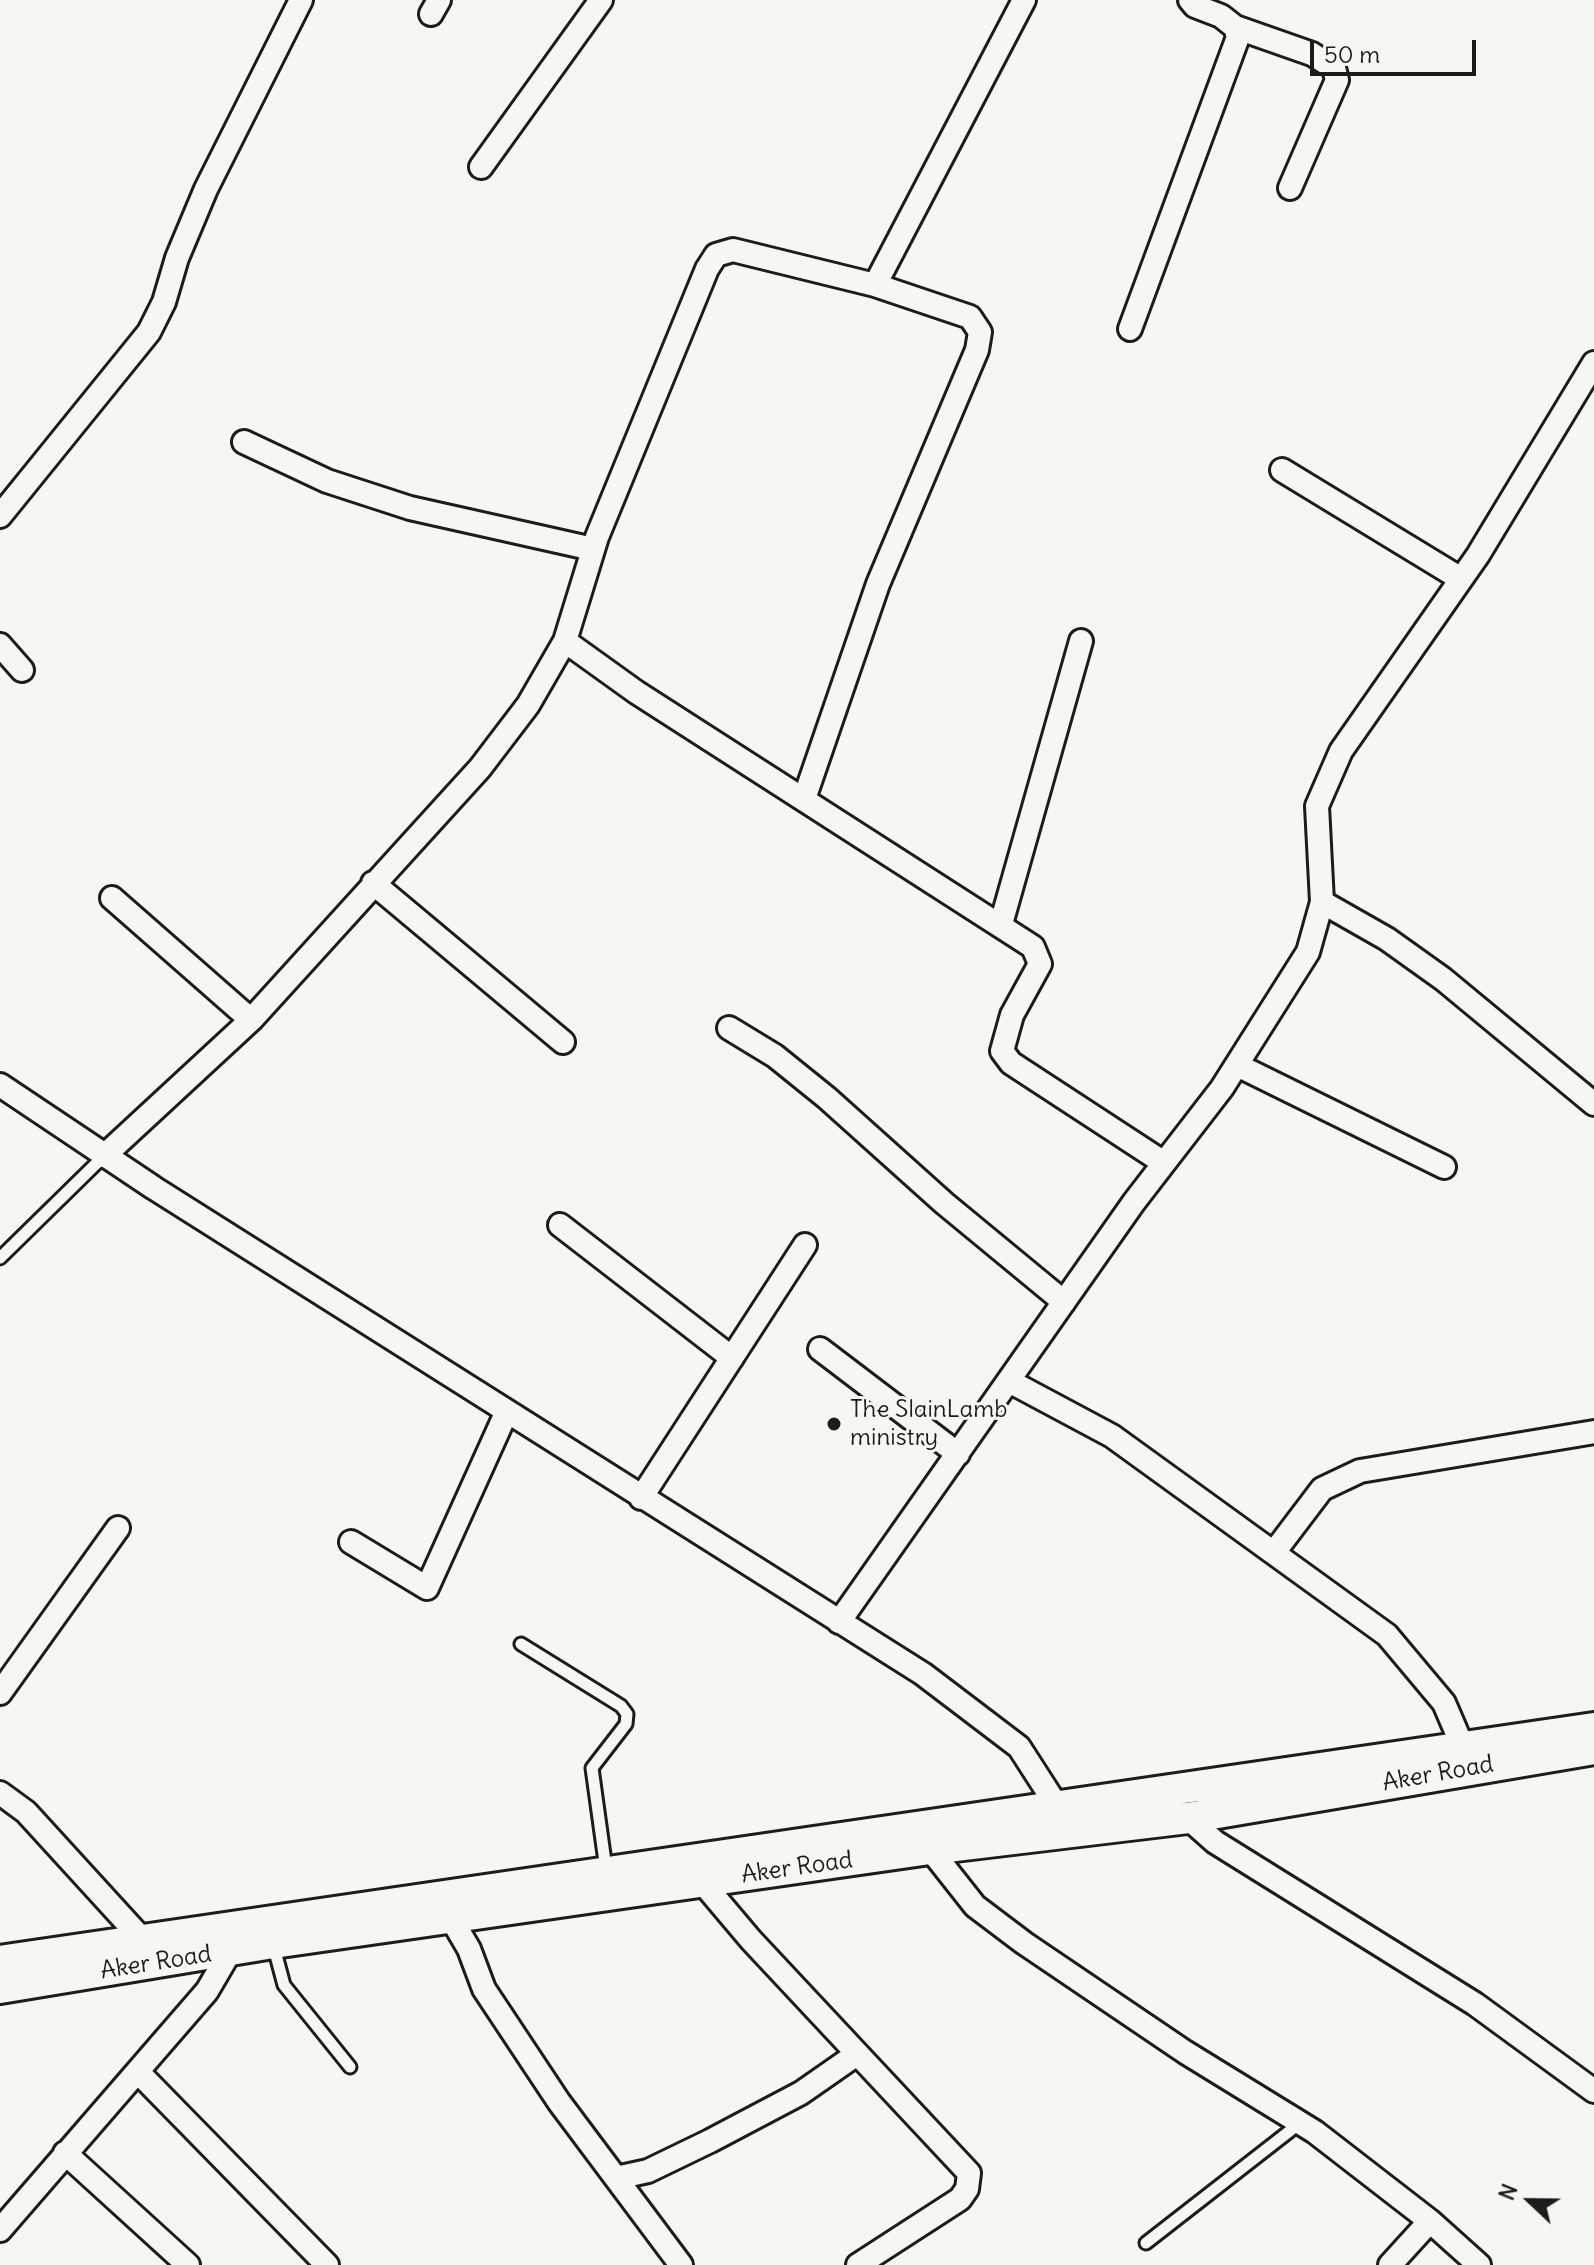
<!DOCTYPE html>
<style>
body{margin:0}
#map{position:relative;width:1594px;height:2265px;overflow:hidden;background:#f6f6f2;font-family:Delius,sans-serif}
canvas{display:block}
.north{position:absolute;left:1490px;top:2161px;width:80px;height:80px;-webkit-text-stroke:6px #f6f6f2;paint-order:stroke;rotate:292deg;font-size:22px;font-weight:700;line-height:32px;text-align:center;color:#1c1c1c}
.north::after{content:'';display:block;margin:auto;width:28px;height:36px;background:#1c1c1c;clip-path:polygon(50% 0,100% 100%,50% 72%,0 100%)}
.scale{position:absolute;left:1310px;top:40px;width:166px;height:36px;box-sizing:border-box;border:4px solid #1c1c1c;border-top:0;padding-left:10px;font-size:24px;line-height:28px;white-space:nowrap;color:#1c1c1c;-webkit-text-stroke:6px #f6f6f2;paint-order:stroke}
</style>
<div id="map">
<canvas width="1594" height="2265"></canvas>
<div class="north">N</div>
<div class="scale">50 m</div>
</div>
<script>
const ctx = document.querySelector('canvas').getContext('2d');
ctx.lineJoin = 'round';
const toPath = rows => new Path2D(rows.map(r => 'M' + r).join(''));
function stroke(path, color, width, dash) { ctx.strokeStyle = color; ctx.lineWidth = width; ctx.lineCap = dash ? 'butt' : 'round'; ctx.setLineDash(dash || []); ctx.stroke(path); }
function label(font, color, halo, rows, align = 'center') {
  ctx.font = font + ' Delius,sans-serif'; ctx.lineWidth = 6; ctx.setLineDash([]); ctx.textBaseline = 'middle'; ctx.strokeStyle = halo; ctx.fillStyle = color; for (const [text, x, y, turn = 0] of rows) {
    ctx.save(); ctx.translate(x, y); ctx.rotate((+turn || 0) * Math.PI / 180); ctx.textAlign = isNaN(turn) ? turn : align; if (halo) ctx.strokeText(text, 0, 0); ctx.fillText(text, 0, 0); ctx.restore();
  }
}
const lane = toPath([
 [0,1258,104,1156],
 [521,1644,621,1706,627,1714,626,1724,592,1768,606,1869],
 [273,1944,284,1985,350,2067],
 [1146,2243,1300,2123]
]);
const street = toPath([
 [431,14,439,0],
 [1235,27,1312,54,1334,68,1337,80,1290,188],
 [481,167,601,0],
 [1130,329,1238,37,1235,27,1221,16,1195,6,1190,0],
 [244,442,327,481,410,508,593,549],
 [1282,470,1461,579],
 [0,516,149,332,164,302,177,258,206,189,301,0],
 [565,641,636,692,1033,947,1040,964,1012,1015,1002,1051,1011,1063,1164,1163],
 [0,645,22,670],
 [804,799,878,584,977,350,980,332,970,317,875,285],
 [373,883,563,1042],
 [112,898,251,1020],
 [1322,902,1387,939,1443,979,1594,1104],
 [1001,924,1081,641],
 [729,1028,775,1056,827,1098,944,1203,1064,1302],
 [1237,1065,1444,1167],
 [0,1085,154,1188,923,1674,1019,1747,1057,1806],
 [104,1156,251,1020,480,768,528,705,565,641,597,537,707,269,716,255,733,250,875,285,1024,0],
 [560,1225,732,1358],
 [820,1349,958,1454],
 [1009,1381,1112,1436,1387,1635,1444,1703,1462,1745],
 [641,1498,805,1245],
 [351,1542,427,1588,507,1411],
 [1275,1551,1322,1489,1360,1471,1594,1432],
 [839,1622,1134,1202,1222,1088,1308,952,1322,902,1317,806,1341,751,1478,555,1594,363],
 [0,1693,118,1528],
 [0,1793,26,1812,142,1939],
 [1188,1818,1215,1842,1475,2004,1594,2091],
 [930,1849,975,1906,1024,1943,1185,2052,1315,2132,1430,2221,1479,2265],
 [702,1882,751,1940,969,2173,967,2189,960,2199,858,2265],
 [452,1920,469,1949,484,1989,559,2102,681,2265],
 [138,2072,327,2265],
 [65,2153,188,2265],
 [616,2178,648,2171,710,2141,801,2093,857,2054],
 [0,2230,207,1991,231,1950],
 [1390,2265,1430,2221]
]);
const secondary = toPath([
 [0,1961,1594,1728],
 [0,1988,273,1943,930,1849,1188,1818,1594,1749]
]);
const markers = [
 [834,1424,8,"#1c1c1c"]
];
const poiNames = [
 ["The SlainLamb",850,1410],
 ["ministry",850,1438]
];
const streetNames = [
 ["Aker Road",1438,1774,-10],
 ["Aker Road",797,1868,-8],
 ["Aker Road",156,1963,-9]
];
stroke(lane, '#1c1c1c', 17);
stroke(street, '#1c1c1c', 28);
stroke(secondary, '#1c1c1c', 36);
stroke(lane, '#f6f6f2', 11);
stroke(street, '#f6f6f2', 22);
stroke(secondary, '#f6f6f2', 30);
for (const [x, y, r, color] of markers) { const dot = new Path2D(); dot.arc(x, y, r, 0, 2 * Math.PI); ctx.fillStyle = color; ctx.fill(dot); stroke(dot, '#f6f6f2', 3); }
label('24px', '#1c1c1c', '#f6f6f2', poiNames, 'left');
label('24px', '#1c1c1c', '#f6f6f2', streetNames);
</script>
